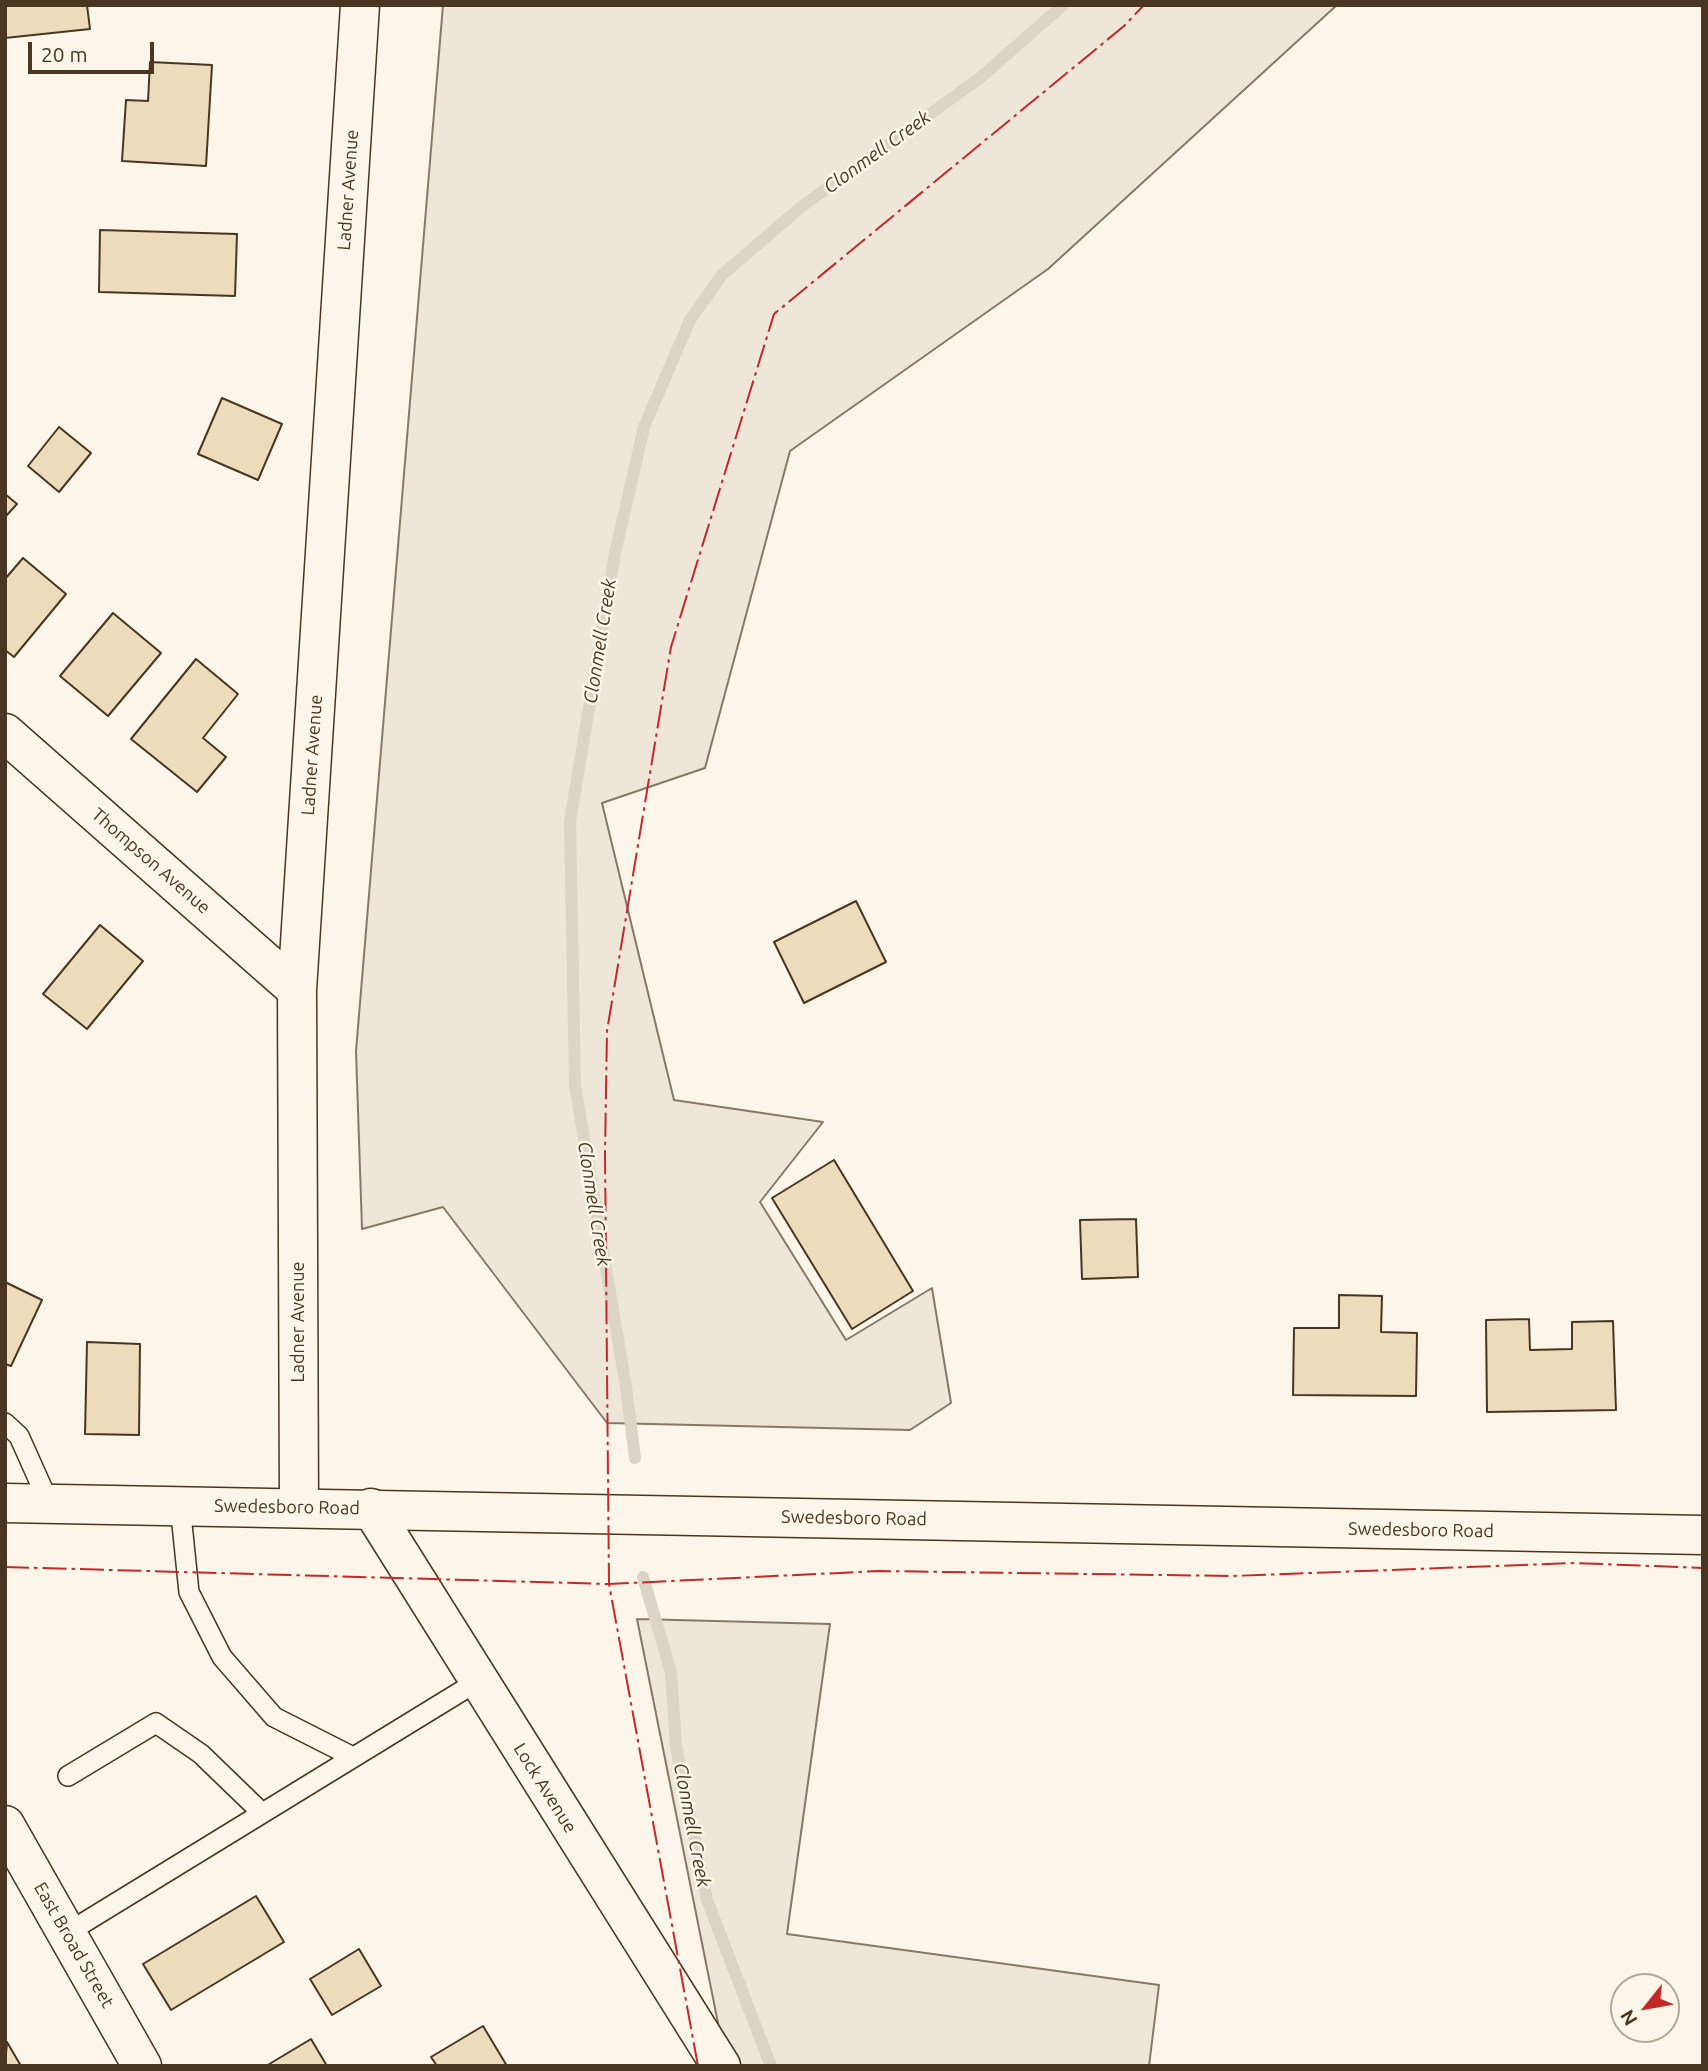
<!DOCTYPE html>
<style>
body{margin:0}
#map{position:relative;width:1708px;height:2071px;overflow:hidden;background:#fbf6e9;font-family:Ubuntu,sans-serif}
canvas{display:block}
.frame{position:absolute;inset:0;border:7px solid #4a3520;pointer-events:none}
.north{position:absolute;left:1610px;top:1973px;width:70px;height:70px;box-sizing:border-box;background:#fbf6e9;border:2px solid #b4a999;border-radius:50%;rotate:239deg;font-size:19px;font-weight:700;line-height:28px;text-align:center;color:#4a3520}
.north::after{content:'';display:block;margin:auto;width:24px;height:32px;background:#c62828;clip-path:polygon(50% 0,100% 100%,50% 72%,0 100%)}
.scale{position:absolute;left:28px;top:42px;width:126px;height:32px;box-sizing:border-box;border:4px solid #4a3520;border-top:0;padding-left:9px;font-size:21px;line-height:24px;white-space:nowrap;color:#4a3520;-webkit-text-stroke:5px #fbf6e9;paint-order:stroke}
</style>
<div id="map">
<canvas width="1708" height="2071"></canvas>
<div class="frame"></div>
<div class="north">N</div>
<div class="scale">20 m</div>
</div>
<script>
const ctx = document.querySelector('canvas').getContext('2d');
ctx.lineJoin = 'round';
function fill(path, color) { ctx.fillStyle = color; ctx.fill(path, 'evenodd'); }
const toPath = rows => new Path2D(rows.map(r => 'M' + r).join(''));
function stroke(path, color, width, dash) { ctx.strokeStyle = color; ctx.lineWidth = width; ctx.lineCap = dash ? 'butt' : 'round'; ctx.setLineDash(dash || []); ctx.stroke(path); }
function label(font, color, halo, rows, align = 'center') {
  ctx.font = font + ' Ubuntu,sans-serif'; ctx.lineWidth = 5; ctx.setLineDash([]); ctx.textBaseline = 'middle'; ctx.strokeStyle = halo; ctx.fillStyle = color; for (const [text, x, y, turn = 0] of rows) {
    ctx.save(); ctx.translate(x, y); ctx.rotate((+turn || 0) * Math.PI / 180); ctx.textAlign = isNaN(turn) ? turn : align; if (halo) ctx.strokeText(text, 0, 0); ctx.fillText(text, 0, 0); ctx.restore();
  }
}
const green = toPath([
 [443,5,1337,5,1048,269,790,451,705,768,602,803,674,1100,823,1122,760,1202,846,1340,932,1288,951,1403,910,1430,607,1423,443,1207,362,1229,356,1051,443,5],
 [637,1619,830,1624,787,1934,1159,1985,1149,2066,739,2066,719,2028,637,1619]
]);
const stream = toPath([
 [635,1458,626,1387,575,1085,570,821,615,553,644,427,690,320,722,275,801,207,980,78,1063,5],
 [643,1577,671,1672,676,1746,707,1900,771,2066]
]);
const building = toPath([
 [5,5,87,5,90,29,5,38,5,5],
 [150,62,212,65,206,166,122,161,126,100,148,101,150,62],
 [100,230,237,234,235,296,99,292,100,230],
 [222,398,282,424,258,480,198,454,222,398],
 [59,427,91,453,59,492,28,466,59,427],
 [5,494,17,504,5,517,5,494],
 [23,558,66,594,14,657,5,650,5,579,23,558],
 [113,613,161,653,108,716,60,676,113,613],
 [196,659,238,694,203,738,226,757,197,792,131,739,196,659],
 [856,901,886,962,804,1003,774,942,856,901],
 [100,925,143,961,87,1029,43,994,100,925],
 [834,1160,913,1291,852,1329,772,1198,834,1160],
 [1136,1219,1138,1277,1082,1279,1080,1220,1136,1219],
 [5,1282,42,1300,11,1366,5,1364,5,1282],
 [1339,1295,1382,1296,1381,1332,1417,1333,1416,1396,1293,1395,1294,1328,1339,1328,1339,1295],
 [1529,1319,1530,1350,1572,1349,1572,1322,1613,1321,1616,1410,1487,1412,1486,1320,1529,1319],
 [87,1342,140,1344,139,1435,85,1434,87,1342],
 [256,1896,284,1942,171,2010,143,1964,256,1896],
 [359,1949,381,1986,332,2015,310,1979,359,1949],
 [483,2026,507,2066,437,2066,431,2057,483,2026],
 [311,2039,327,2066,266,2066,311,2039],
 [7,2042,21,2066,5,2066,7,2042]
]);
const service = toPath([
 [5,1423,19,1436,49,1503],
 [180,1505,189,1592,222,1657,274,1717,353,1757],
 [68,1776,156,1723,201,1754,262,1813],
 [67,1933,478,1681]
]);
const minor = toPath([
 [5,733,297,990],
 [299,1507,297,990,360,5],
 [371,1508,721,2066]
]);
const secondary = toPath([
 [5,1503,1703,1535],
 [5,1825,142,2066]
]);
const power = toPath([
 [5,1567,609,1584,879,1571,1232,1576,1575,1563,1703,1568],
 [698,2066,609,1584,605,1153,607,1031,671,647,774,314,1124,26,1144,5]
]);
const streetNames = [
 ["Ladner Avenue",348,190,-86],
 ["Ladner Avenue",312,755,-86],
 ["Thompson Avenue",151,861,41],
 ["Ladner Avenue",298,1322,-90],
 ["Swedesboro Road",287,1507,1],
 ["Swedesboro Road",854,1518,1],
 ["Swedesboro Road",1421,1530,1],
 ["Lock Avenue",545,1788,58],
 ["East Broad Street",74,1945,60]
];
const waterNames = [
 ["Clonmell Creek",877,152,-36],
 ["Clonmell Creek",600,641,-81],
 ["Clonmell Creek",594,1204,81],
 ["Clonmell Creek",692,1825,79]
];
fill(green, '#ede6d9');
stroke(green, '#887966', 2);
stroke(stream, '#dcd4c6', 12);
fill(building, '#ecdcbc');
stroke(building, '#4a3520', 2);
stroke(service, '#4a3520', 22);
stroke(minor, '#4a3520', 41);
stroke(secondary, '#4a3520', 41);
stroke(service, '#fbf6e9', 19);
stroke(minor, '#fbf6e9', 38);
stroke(secondary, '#fbf6e9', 38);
stroke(power, '#c62828', 2, [24, 5, 3.5, 5]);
label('18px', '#4a3520', '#fbf6e9', streetNames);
label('italic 19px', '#4a3520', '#fbf6e9', waterNames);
</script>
